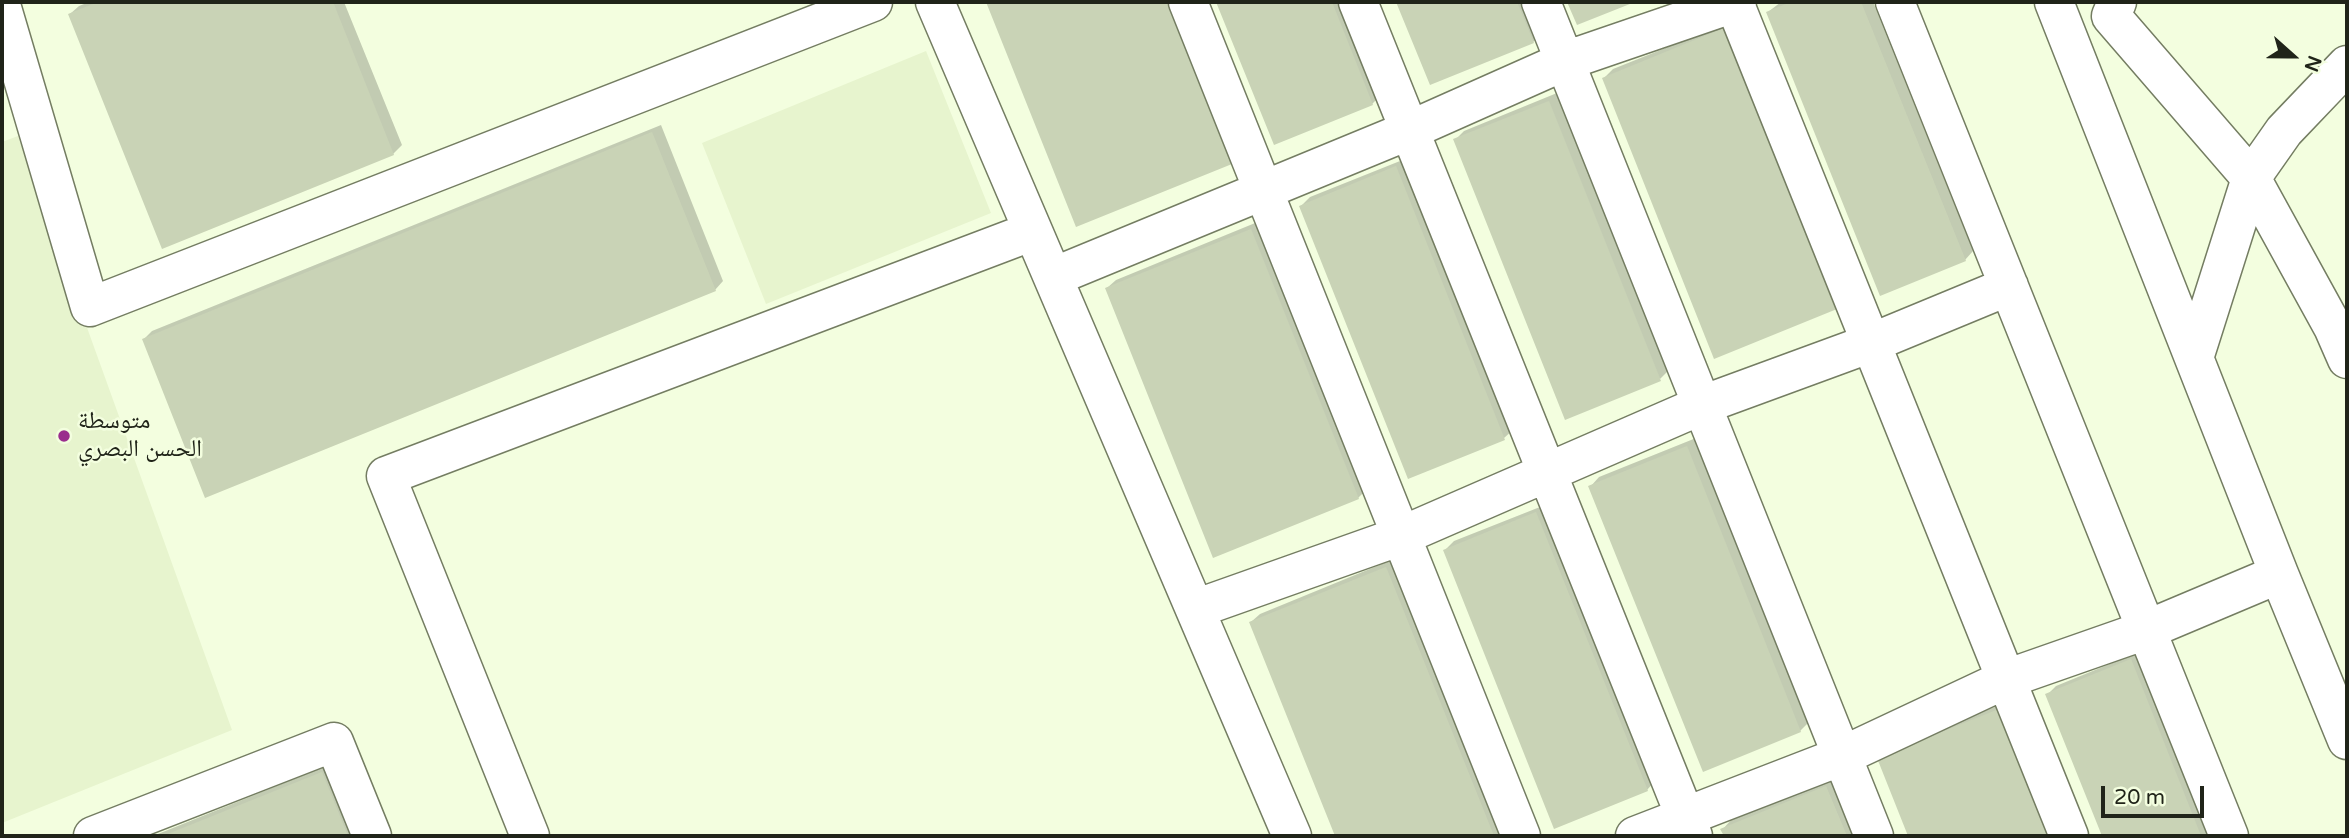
<!DOCTYPE html>
<meta charset="utf-8">
<style>
body{margin:0}
#map{position:relative;width:2349px;height:838px;overflow:hidden;background:#f3fedf;font-family:"Varela Round",sans-serif}
canvas{display:block}
.frame{position:absolute;inset:0;border:4px solid #202419;pointer-events:none}
.north{position:absolute;left:2258px;top:21px;width:70px;height:70px;-webkit-text-stroke:5px #f3fedf;paint-order:stroke;rotate:111deg;font-size:19px;font-weight:700;line-height:28px;text-align:center;color:#202419}
.north::after{content:'';display:block;margin:auto;width:24px;height:32px;background:#202419;clip-path:polygon(50% 0,100% 100%,50% 72%,0 100%)}
.scale{position:absolute;left:2101px;top:786px;width:103px;height:32px;box-sizing:border-box;border:4px solid #202419;border-top:0;padding-left:9px;font-size:21px;line-height:24px;white-space:nowrap;color:#202419;-webkit-text-stroke:5px #f3fedf;paint-order:stroke}
</style>
<div id="map">
<canvas width="2349" height="838"></canvas>
<div class="frame"></div>
<div class="north">N</div>
<div class="scale">20 m</div>
</div>
<script>
const ctx = document.querySelector('canvas').getContext('2d');
ctx.lineJoin = 'round';
function fill(path, color) { ctx.fillStyle = color; ctx.fill(path, 'evenodd'); }
const toPath = rows => new Path2D(rows.map(r => 'M' + r).join(''));
function stroke(path, color, width, dash) { ctx.strokeStyle = color; ctx.lineWidth = width; ctx.lineCap = dash ? 'butt' : 'round'; ctx.setLineDash(dash || []); ctx.stroke(path); }
function label(font, color, halo, rows, align = 'center') {
  ctx.font = font + ' "Varela Round","Noto Naskh Arabic",sans-serif'; ctx.lineWidth = 5; ctx.setLineDash([]); ctx.textBaseline = 'middle'; ctx.strokeStyle = halo; ctx.fillStyle = color; for (const [text, x, y, turn = 0] of rows) {
    ctx.save(); ctx.translate(x, y); ctx.rotate((+turn || 0) * Math.PI / 180); ctx.textAlign = isNaN(turn) ? turn : align; if (halo) ctx.strokeText(text, 0, 0); ctx.fillText(text, 0, 0); ctx.restore();
  }
}
const built = toPath([
 [926,51,991,213,766,304,702,143],
 [18,136,232,730,2,823,2,142]
]);
const shadow = toPath([
 [89,2,344,2,402,145,393,154,70,14,79,6],
 [988,2,1179,2,1239,153,1077,224],
 [1218,2,1344,2,1381,95,1372,104,1275,143],
 [1398,2,1529,2,1542,33,1533,42,1431,83],
 [1781,2,1873,2,1973,251,1965,260,1768,12],
 [1733,21,1844,299,1604,78,1613,69],
 [1557,93,1668,371,1660,379,1455,140,1464,131],
 [661,125,723,281,715,290,144,339,152,331],
 [1405,159,1513,430,1504,438,1409,476,1301,206,1310,197],
 [1260,221,1367,489,1358,498,1107,288,1116,280],
 [1696,438,1809,722,1800,731,1591,486,1599,477],
 [1545,505,1655,781,1647,790,1445,550,1454,541],
 [1394,559,1505,836,1337,836,1251,622,1260,614],
 [2139,652,2213,836,2104,836,2047,695,2056,686],
 [2007,702,2061,836,1910,836,1879,759,1888,750],
 [331,764,359,836,153,836],
 [1835,778,1858,836,1725,836,1723,829,1731,820]
]);
const building = toPath([
 [98,2,333,2,394,155,162,249,68,14],
 [986,2,1167,2,1232,164,1076,227],
 [1216,2,1332,2,1373,105,1274,145],
 [1396,2,1517,2,1534,43,1430,85],
 [1567,2,1635,2,1577,25],
 [1791,2,1861,2,1966,261,1880,296,1766,12],
 [1724,28,1837,309,1714,359,1602,78],
 [1549,101,1661,381,1565,420,1453,139],
 [652,132,716,291,205,498,142,339],
 [1396,166,1505,440,1408,479,1299,206],
 [1251,229,1359,499,1213,558,1105,288],
 [1687,446,1801,732,1703,772,1588,486],
 [1536,512,1648,791,1554,829,1443,550],
 [1386,567,1494,836,1335,836,1249,622],
 [2131,659,2201,836,2102,836,2045,694],
 [1999,709,2049,836,1908,836,1877,758],
 [322,772,348,836,163,836],
 [1826,786,1847,836,1724,836,1720,829]
]);
const minor = toPath([
 [935,2,1292,836],
 [1188,2,1521,836],
 [1358,2,1693,836],
 [1541,2,1874,836],
 [1734,2,2069,836],
 [1895,2,2229,836],
 [2054,2,2279,574],
 [2117,2,2111,16,2251,178,2194,358],
 [2,8,90,307,873,2],
 [2347,65,2284,131,2251,178,2333,327,2347,359],
 [1053,277,1410,130,1565,61,1737,2],
 [1195,609,1401,536,1702,405,1871,343,2009,286],
 [93,836,334,742,372,836],
 [530,836,386,476,1033,231],
 [1635,836,1842,756,2006,679,2146,630,2279,574,2347,740]
]);
const markers = [
 [64,436,7,"#9a2d8d"]
];
const poiNames = [
 ["متوسطة",78,422],
 ["الحسن البصري",78,450]
];
fill(built, '#e7f4ce');
fill(shadow, '#0003');
fill(building, '#c9d3b6');
stroke(minor, '#747d62', 41);
stroke(minor, '#fff', 38);
for (const [x, y, r, color] of markers) { const dot = new Path2D(); dot.arc(x, y, r, 0, 2 * Math.PI); ctx.fillStyle = color; ctx.fill(dot); stroke(dot, '#f3fedf', 2.5); }
label('24px', '#202419', '#f3fedf', poiNames, 'left');
</script>
